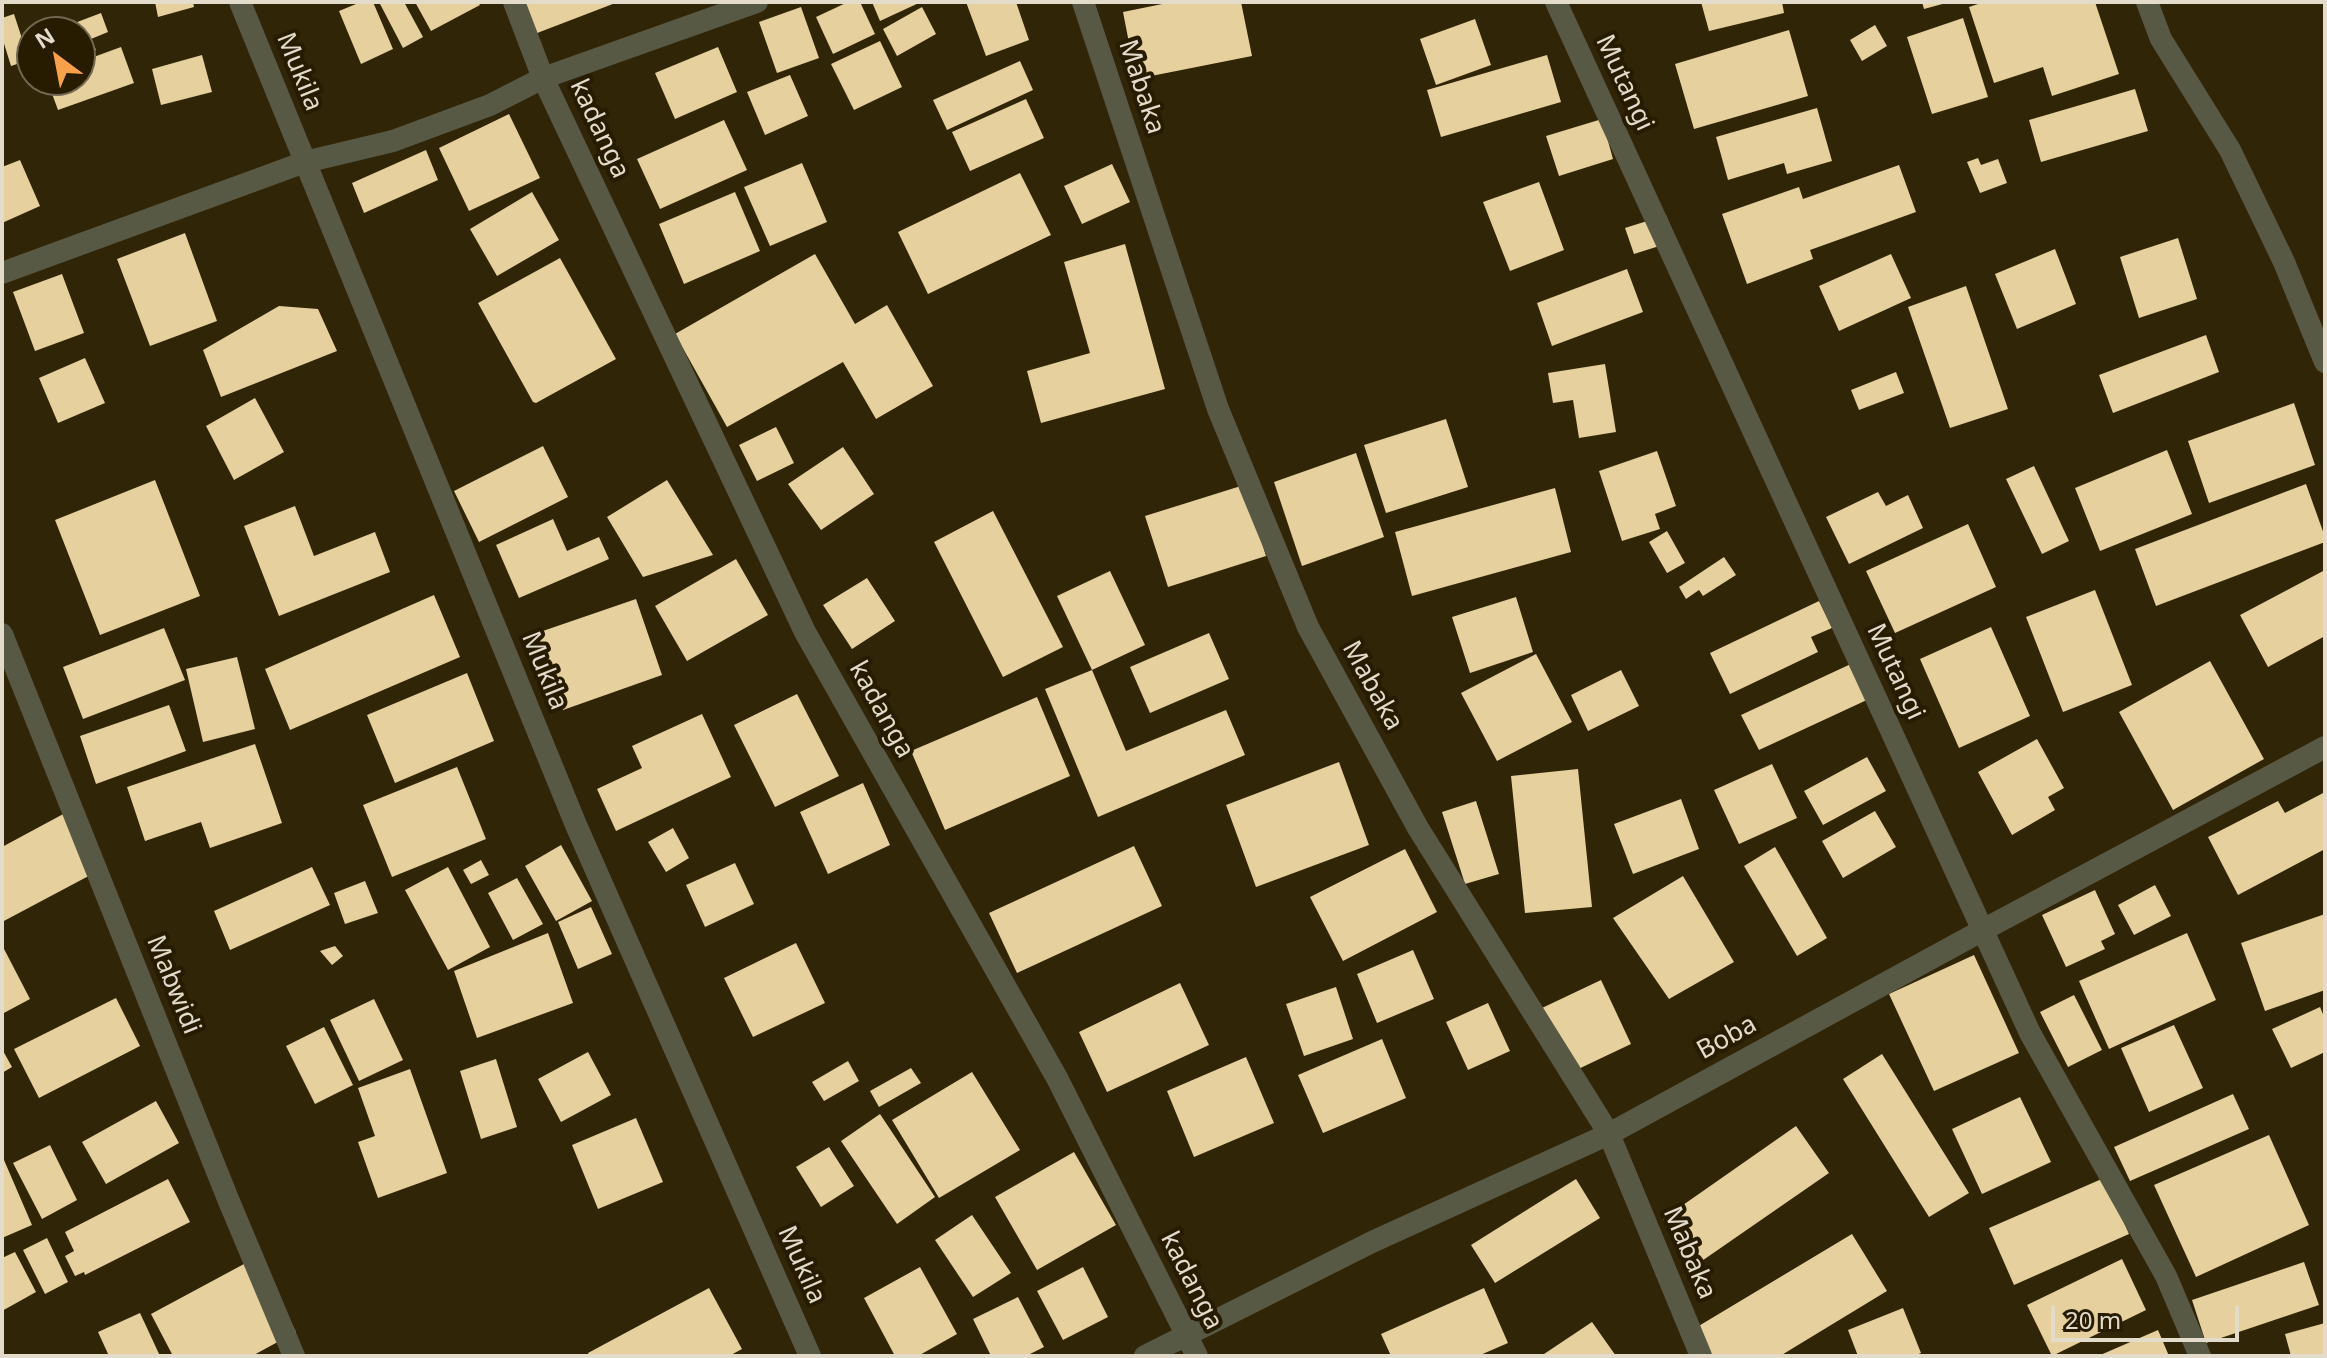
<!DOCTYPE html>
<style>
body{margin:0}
#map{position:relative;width:2327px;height:1358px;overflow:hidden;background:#312507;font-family:"Noto Sans",sans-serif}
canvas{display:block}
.frame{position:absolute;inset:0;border:4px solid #e3dccb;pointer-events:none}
.north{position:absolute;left:16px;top:16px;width:80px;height:80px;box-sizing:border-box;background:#271b00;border:2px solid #726851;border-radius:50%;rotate:328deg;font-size:22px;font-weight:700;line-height:32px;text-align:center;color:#e3dccb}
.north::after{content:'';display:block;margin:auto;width:28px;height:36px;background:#f7a248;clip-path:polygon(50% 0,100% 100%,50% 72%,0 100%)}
.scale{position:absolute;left:2051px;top:1306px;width:188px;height:36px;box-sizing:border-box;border:4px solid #e3dccb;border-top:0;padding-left:10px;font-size:24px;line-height:28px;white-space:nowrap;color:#e3dccb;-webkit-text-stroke:6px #271b00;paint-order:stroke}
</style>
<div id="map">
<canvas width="2327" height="1358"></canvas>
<div class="frame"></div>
<div class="north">N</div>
<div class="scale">20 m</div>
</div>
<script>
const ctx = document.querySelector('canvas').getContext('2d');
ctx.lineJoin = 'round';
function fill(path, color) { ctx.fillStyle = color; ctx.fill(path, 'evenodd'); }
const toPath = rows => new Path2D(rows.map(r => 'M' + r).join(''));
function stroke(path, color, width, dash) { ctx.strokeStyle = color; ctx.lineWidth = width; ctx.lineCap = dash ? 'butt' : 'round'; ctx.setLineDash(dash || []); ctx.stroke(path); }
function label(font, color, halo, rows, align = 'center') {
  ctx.font = font + ' "Noto Sans",sans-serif'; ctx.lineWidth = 8; ctx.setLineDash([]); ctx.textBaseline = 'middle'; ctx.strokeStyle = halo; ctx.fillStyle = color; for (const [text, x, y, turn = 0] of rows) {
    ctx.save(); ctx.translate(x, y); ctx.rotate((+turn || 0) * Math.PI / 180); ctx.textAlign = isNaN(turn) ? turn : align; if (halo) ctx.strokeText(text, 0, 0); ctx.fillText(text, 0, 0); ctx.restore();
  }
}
const building = toPath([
 [155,2,193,2,194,7,158,17],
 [361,2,373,2,393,49,361,64,339,11],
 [379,2,404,2,423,37,403,48],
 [415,2,478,2,480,5,431,31],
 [520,2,618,2,532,35],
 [848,2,860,2,875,34,833,54,816,17],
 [872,2,921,2,880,21],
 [966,2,1016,2,1029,40,986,56],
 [1172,2,1241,2,1252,56,1136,79,1123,12],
 [1701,2,1782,2,1784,13,1709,31],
 [1922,2,1946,2,1946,3,1924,9],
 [1984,2,2095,2,2119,74,2052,96,2043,67,1994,83,1969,7],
 [801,7,819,58,777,73,759,22],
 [922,7,936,34,897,56,883,29],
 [101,13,108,32,91,39,96,50,80,56,80,32,51,32],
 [14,14,29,60,11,66,2,37,2,18],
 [1963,18,1988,97,1932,114,1907,37],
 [1475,19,1491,65,1436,85,1420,39],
 [1875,25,1887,46,1862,61,1850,40],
 [1789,30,1808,96,1694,129,1675,64],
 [880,41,902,87,854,110,831,64],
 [121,47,134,83,58,110,47,80,80,80,80,62],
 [718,47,737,92,675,119,655,73],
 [202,55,212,92,161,105,152,69],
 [1547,55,1561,102,1441,137,1427,90],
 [1020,61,1033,90,947,130,933,100],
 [790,75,808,116,765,135,747,92],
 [2135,89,2148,131,2041,162,2029,120],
 [1026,99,1044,138,970,171,952,132],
 [1817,108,1832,161,1787,174,1784,163,1728,180,1716,137],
 [509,114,540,178,469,211,439,148],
 [1602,119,1613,159,1559,176,1546,136],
 [724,120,747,170,660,209,637,159],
 [426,150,438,180,364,213,352,183],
 [1978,158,1981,165,1998,159,2007,183,1980,193,1967,162],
 [20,160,40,206,2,223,2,167],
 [802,163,827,222,770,246,744,187],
 [1112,164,1130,202,1082,224,1064,186],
 [1899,165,1916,212,1810,250,1813,259,1747,284,1722,214,1799,187,1803,199],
 [1020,173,1051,235,928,294,898,232],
 [1539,182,1564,250,1510,271,1483,202],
 [532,192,559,240,497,276,470,229],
 [735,192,760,251,684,284,659,224],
 [1666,215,1675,241,1634,254,1625,228],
 [185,233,217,321,150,346,117,259],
 [2178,238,2197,299,2139,318,2120,257],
 [1125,244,1165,389,1041,423,1027,371,1090,353,1064,262],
 [2055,249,2076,304,2017,329,1995,274],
 [815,254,855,324,887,305,933,386,876,419,843,362,727,427,675,334],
 [1891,254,1911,298,1839,331,1819,286],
 [560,258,616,359,536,403,533,402,478,303],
 [1627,269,1643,312,1552,346,1537,303],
 [62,274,84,333,35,351,13,292],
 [1966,286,2008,409,1950,428,1908,307],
 [279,306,318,309,337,351,221,397,203,350],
 [2206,335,2219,372,2113,413,2099,375],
 [85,358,105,403,58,423,39,378],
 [1605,364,1616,432,1579,438,1573,400,1553,403,1548,373],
 [1896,372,1904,393,1859,410,1851,390],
 [255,398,284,452,234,480,206,426],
 [2294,403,2315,465,2209,503,2188,441],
 [1446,419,1468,487,1386,513,1364,445],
 [776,427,794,463,757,481,739,445],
 [543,446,568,497,479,542,454,491],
 [843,447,874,494,821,530,788,484],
 [2167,450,2192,514,2100,551,2075,488],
 [1657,451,1676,506,1655,514,1660,529,1622,541,1599,471],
 [1356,453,1384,537,1302,566,1274,482],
 [2034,466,2069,541,2042,554,2006,479],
 [155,480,200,596,100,635,55,520],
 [667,480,713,555,643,577,607,517],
 [2306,484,2325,537,2325,542,2156,606,2135,549],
 [1244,485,1266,556,1168,587,1145,516],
 [1555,488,1571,552,1412,596,1395,532],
 [1878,492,1886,506,1908,495,1923,528,1849,564,1826,517],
 [295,506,314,556,375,532,390,572,279,616,244,526],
 [993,511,1063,647,1003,677,934,542],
 [553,519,567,551,599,537,609,559,519,598,496,545],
 [1968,524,1996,587,1895,633,1866,571],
 [1667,531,1685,563,1667,573,1649,542],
 [1724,557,1736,575,1703,596,1699,590,1686,599,1679,587],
 [736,559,768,615,687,661,655,606],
 [2325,570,2325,636,2268,667,2240,615],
 [1110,571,1145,645,1092,670,1057,596],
 [867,578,895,621,852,649,823,605],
 [2095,590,2132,685,2063,712,2026,617],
 [434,595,460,657,290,730,265,669],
 [1516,597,1533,652,1470,673,1452,617],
 [636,599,662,675,563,710,537,633],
 [1819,601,1832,628,1811,637,1818,652,1730,694,1710,653],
 [1991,627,2030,716,1959,748,1920,659],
 [164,628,185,680,83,719,63,667],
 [1209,633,1229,679,1150,713,1130,667],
 [1536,654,1572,722,1497,761,1461,693],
 [237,657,255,729,203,742,186,669],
 [2210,661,2264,759,2173,810,2119,712],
 [1853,663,1869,699,1759,750,1741,715],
 [1092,670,1126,751,1226,710,1245,755,1098,817,1045,689],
 [1621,670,1639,706,1588,731,1571,695],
 [467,673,494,741,395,783,367,715],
 [797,694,839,776,775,807,734,725],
 [1037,697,1070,776,945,830,911,751],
 [169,705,186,751,96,784,80,736],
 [702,714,731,777,616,831,597,789,642,768,632,746],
 [2037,739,2064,788,2048,797,2055,810,2012,835,1978,772],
 [255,744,282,823,210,848,201,822,145,841,127,787],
 [1867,757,1886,791,1823,825,1804,791],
 [1339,762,1369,845,1256,887,1226,805],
 [1772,764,1797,818,1739,844,1714,790],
 [457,767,486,839,392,877,363,805],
 [1578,769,1592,907,1525,913,1511,776],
 [863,783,890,845,828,874,800,812],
 [2325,792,2325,849,2238,895,2208,837,2278,801,2285,813],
 [1681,799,1699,849,1633,874,1614,824],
 [1476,801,1499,874,1465,884,1442,812],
 [1875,811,1896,847,1843,878,1822,841],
 [67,812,98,871,2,922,2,847],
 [673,828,689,858,666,872,648,842],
 [561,845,592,901,556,921,525,866],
 [1134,846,1162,906,1017,973,989,913],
 [1775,847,1827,938,1797,956,1744,866],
 [1405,849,1437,912,1343,961,1310,897],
 [481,860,489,875,471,884,463,870],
 [735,863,754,904,705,927,686,885],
 [312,867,330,905,230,950,214,911],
 [448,867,490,947,448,970,405,890],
 [1683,876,1734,962,1669,999,1613,918],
 [517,878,543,924,513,940,488,893],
 [365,881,378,913,345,924,334,893],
 [2155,885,2171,916,2134,935,2118,905],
 [2095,890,2115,934,2101,941,2105,949,2066,967,2042,915],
 [591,907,612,954,578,969,558,922],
 [2325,914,2325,990,2265,1011,2241,943],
 [548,933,573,1003,477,1038,454,971],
 [2187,933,2216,1000,2109,1049,2079,981],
 [796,943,825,1003,753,1037,724,978],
 [2,945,30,999,2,1014],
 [335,946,343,956,332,965,320,951],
 [1413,950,1434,999,1377,1023,1357,974],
 [1974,955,2019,1053,1934,1091,1889,994],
 [1601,980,1631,1044,1572,1072,1542,1008],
 [1180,983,1209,1045,1107,1092,1079,1032],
 [1336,987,1353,1039,1304,1056,1286,1004],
 [2074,995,2102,1050,2068,1067,2040,1012],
 [116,998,140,1046,39,1098,14,1049],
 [374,999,403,1060,359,1081,330,1020],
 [1488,1003,1510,1051,1468,1070,1446,1022],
 [2320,1007,2325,1019,2325,1052,2291,1068,2272,1029],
 [2174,1025,2203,1088,2149,1112,2121,1048],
 [324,1027,353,1085,315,1104,286,1046],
 [1382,1039,1406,1098,1323,1133,1298,1075],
 [2,1049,12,1067,2,1073],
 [588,1052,611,1095,561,1122,538,1079],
 [1882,1054,1969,1193,1929,1217,1843,1079],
 [1246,1057,1274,1123,1194,1157,1167,1091],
 [496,1059,517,1127,481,1139,460,1071],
 [848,1061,859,1081,824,1101,812,1082],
 [911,1068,921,1083,879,1107,870,1091],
 [410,1069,447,1173,378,1198,358,1142,375,1136,358,1088],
 [972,1072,1020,1150,939,1198,892,1120],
 [2233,1094,2249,1129,2130,1181,2114,1147],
 [2020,1097,2051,1162,1982,1194,1952,1129],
 [156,1101,179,1143,106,1184,82,1142],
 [880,1114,935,1197,897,1224,841,1141],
 [636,1118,663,1182,598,1209,572,1145],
 [1796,1126,1829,1173,1696,1265,1663,1219],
 [2269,1135,2309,1225,2196,1277,2154,1185],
 [50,1145,77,1200,42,1219,13,1163],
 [829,1147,854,1186,821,1207,796,1167],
 [1074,1152,1116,1225,1037,1270,995,1197],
 [4,1160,32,1225,2,1238,2,1161],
 [2104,1178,2129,1234,2014,1285,1989,1228],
 [168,1179,190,1222,85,1275,84,1272,75,1276,65,1256,74,1251,65,1232],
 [1576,1179,1600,1218,1495,1283,1471,1245],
 [972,1215,1011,1273,973,1297,935,1240],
 [1852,1234,1887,1291,1780,1356,1701,1356,1687,1333],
 [47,1238,68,1282,45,1294,23,1250],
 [15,1252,36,1292,2,1311,2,1258],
 [257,1257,296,1332,252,1356,173,1356,151,1314],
 [2122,1259,2146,1310,2052,1356,2027,1305],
 [2304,1262,2319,1305,2206,1343,2192,1300],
 [920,1267,957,1334,918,1356,895,1356,864,1298],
 [1083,1267,1108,1317,1063,1340,1037,1291],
 [709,1288,742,1349,729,1356,589,1356,588,1353],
 [1484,1288,1508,1343,1478,1356,1391,1356,1381,1334],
 [1018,1297,1044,1347,1026,1356,991,1356,973,1319],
 [1903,1308,1921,1353,1914,1356,1858,1356,1848,1330],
 [140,1313,160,1356,109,1356,98,1332],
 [1592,1322,1616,1356,1541,1356],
 [2325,1323,2325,1356,2291,1356,2285,1334],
 [2158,1330,2169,1356,2098,1356]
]);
const minor = toPath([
 [240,2,576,825,810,1356],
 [514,2,543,78,805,632,1057,1078,1197,1356],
 [1083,2,1218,409,1308,627,1418,828,1609,1134,1701,1356],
 [1556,2,2030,1033,2166,1276,2200,1356],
 [2147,2,2161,39,2230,150,2284,262,2325,362],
 [2,273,305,162,393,141,490,105,543,78,757,2],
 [2,634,228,1199,294,1356],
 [1145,1356,1372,1242,1609,1134,1983,930,2325,747]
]);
const streetNames = [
 ["Mukila",299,72,68],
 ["Mutangi",1624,83,65],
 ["Mabaka",1141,87,72],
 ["kadanga",599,129,65],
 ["Mukila",544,671,68],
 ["Mutangi",1895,672,65],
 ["Mabaka",1372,686,61],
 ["kadanga",881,710,61],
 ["Mabwidi",173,985,68],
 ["Boba",1727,1038,-29],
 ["Mabaka",1689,1253,67],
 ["Mukila",801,1265,66],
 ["kadanga",1191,1281,63]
];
fill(building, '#e5d09e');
stroke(minor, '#585944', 22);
label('26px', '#e3dccb', '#271b00', streetNames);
</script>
